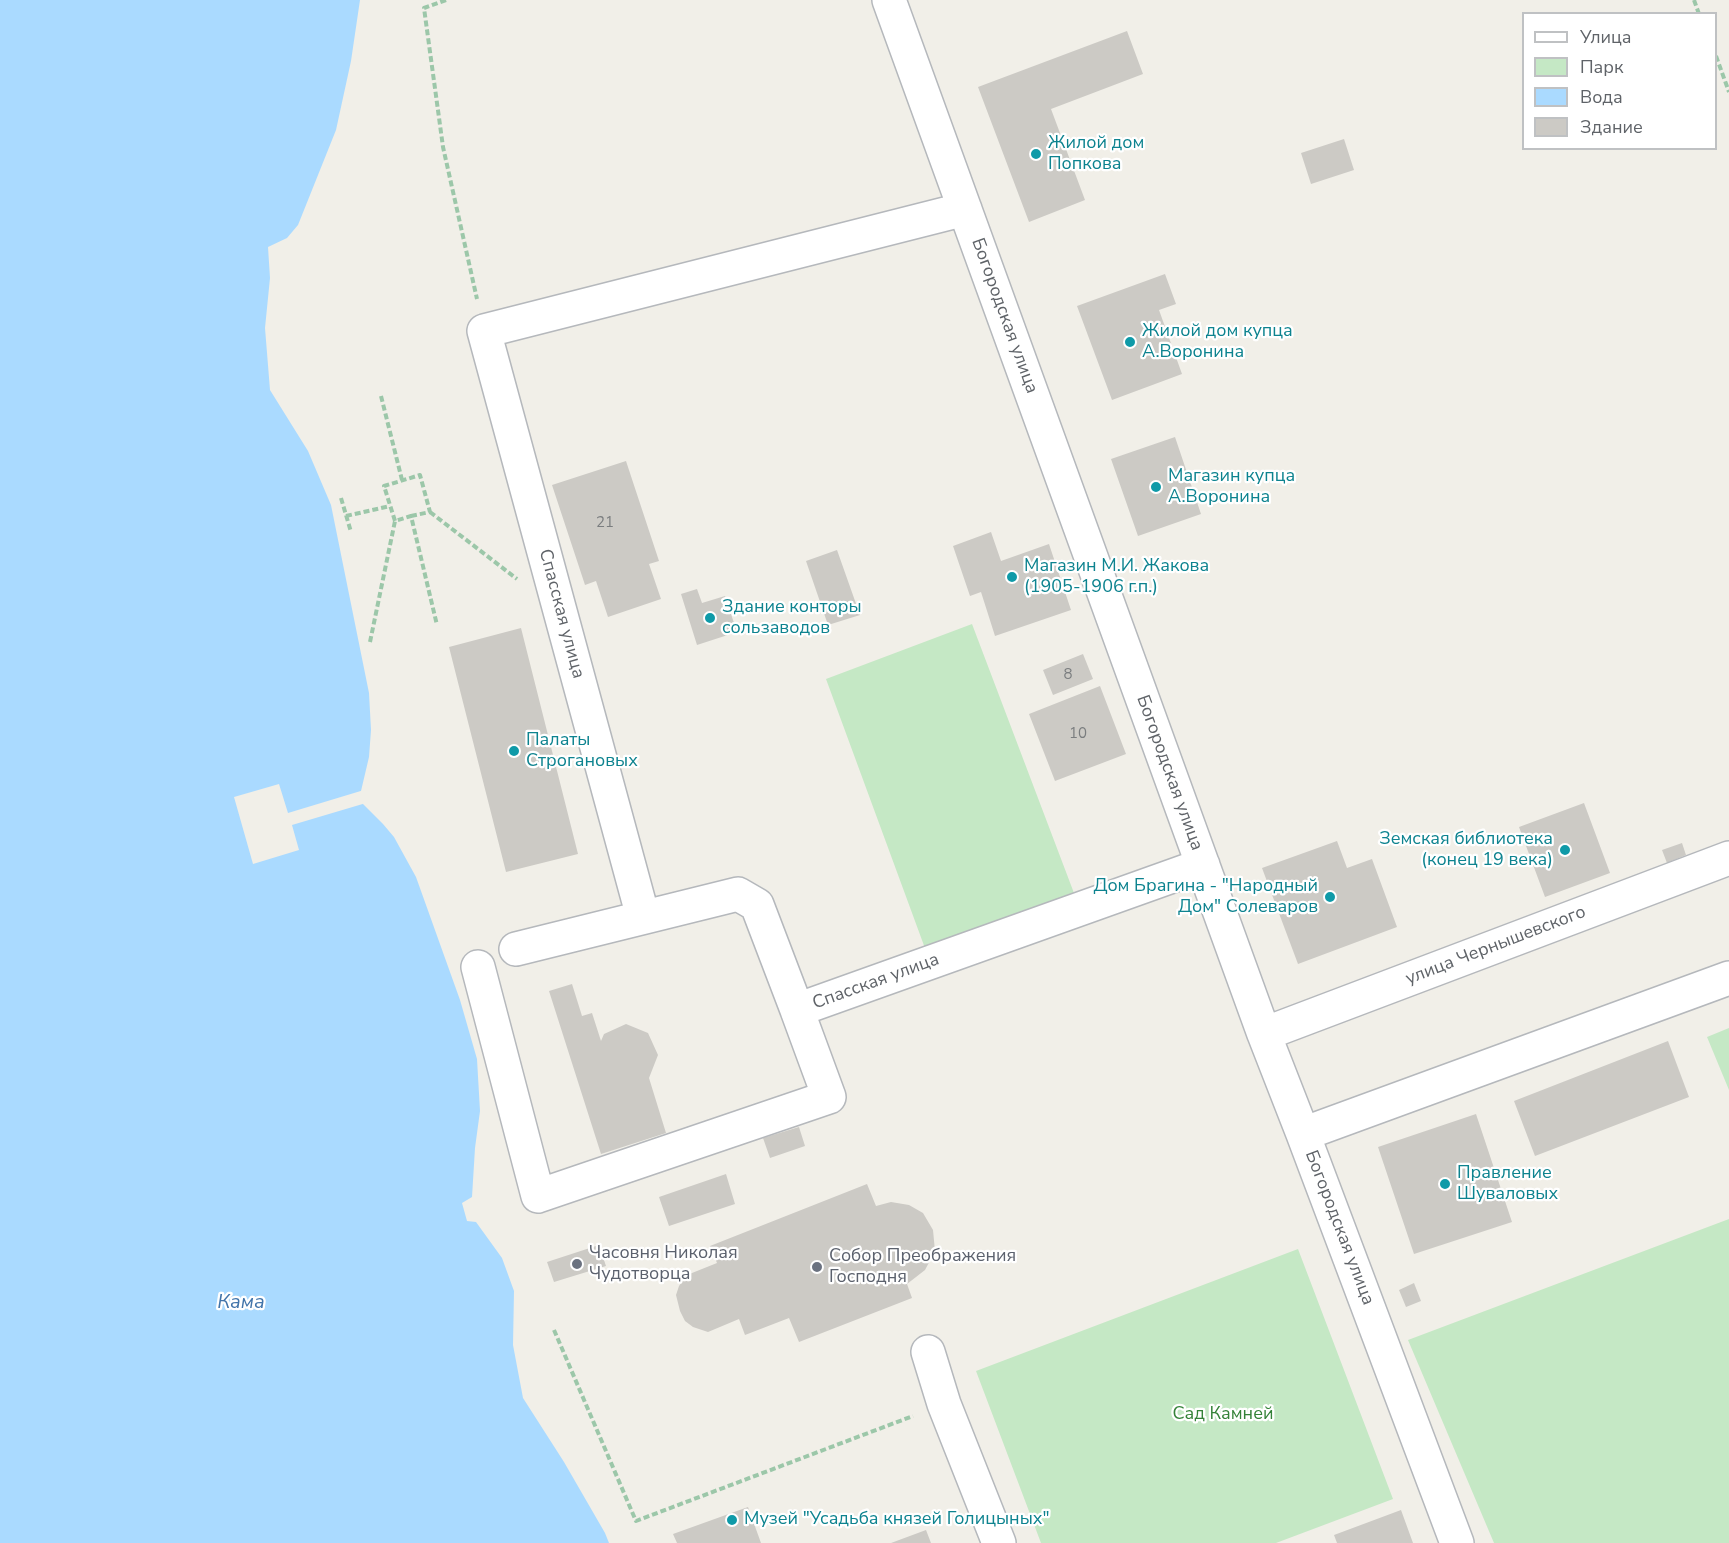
<!DOCTYPE html>
<meta charset="utf-8">
<style>
body{margin:0}
#map{position:relative;width:1729px;height:1543px;overflow:hidden;background:#f1efe8;font-family:"Nunito Sans",sans-serif}
canvas{display:block}
.legend{position:absolute;left:1522px;top:12px;width:195px;height:138px;box-sizing:border-box;background:#fff;border:2px solid #bfc1c3;margin:0;padding:8px 10px;list-style:none;font-size:18px;color:#5f6368}
.legend li{display:flex;align-items:center;gap:12px;height:30px}
.legend b{width:30px;border:2px solid #bfc1c3}
</style>
<div id="map">
<canvas width="1729" height="1543"></canvas>
<ul class="legend">
<li><b style="height:8px;background:#fff"></b>Улица</li>
<li><b style="height:16px;background:#c5e8c5"></b>Парк</li>
<li><b style="height:16px;background:#aadaff"></b>Вода</li>
<li><b style="height:16px;background:#cccac5"></b>Здание</li>
</ul>
</div>
<script>
const ctx = document.querySelector('canvas').getContext('2d');
ctx.lineJoin = 'round';
function fill(path, color) { ctx.fillStyle = color; ctx.fill(path, 'evenodd'); }
const toPath = rows => new Path2D(rows.map(r => 'M' + r).join(''));
function stroke(path, color, width, dash) { ctx.strokeStyle = color; ctx.lineWidth = width; ctx.lineCap = dash ? 'butt' : 'round'; ctx.setLineDash(dash || []); ctx.stroke(path); }
function label(font, color, halo, rows, align = 'center') {
  ctx.font = font + ' "Nunito Sans",sans-serif'; ctx.lineWidth = 4.5; ctx.setLineDash([]); ctx.textBaseline = 'middle'; ctx.strokeStyle = halo; ctx.fillStyle = color; for (const [text, x, y, turn = 0] of rows) {
    ctx.save(); ctx.translate(x, y); ctx.rotate((+turn || 0) * Math.PI / 180); ctx.textAlign = isNaN(turn) ? turn : align; if (halo) ctx.strokeText(text, 0, 0); ctx.fillText(text, 0, 0); ctx.restore();
  }
}
const green = toPath([
 [972,624,1077,901,926,951,826,679],
 [1729,1028,1729,1090,1707,1037],
 [1729,1219,1729,1543,1494,1543,1408,1340],
 [1298,1249,1393,1499,1276,1543,1041,1543,976,1371]
]);
const water = toPath([
 [0,0,360,0,351,61,336,130,298,225,287,238,268,247,270,278,265,328,270,390,308,451,331,505,369,693,371,730,369,757,361,791,363,804,383,824,394,837,416,877,460,1000,477,1059,480,1111,475,1148,472,1197,462,1203,467,1221,476,1222,502,1258,514,1291,513,1345,523,1398,564,1462,605,1533,609,1543,0,1543]
]);
const pier = toPath([
 [279,784,288,813,364,790,366,803,292,825,299,850,253,864,234,797]
]);
const building = toPath([
 [1127,31,1143,74,1051,109,1085,200,1029,222,978,87],
 [1344,139,1354,170,1311,184,1301,153],
 [1165,274,1176,304,1159,310,1182,374,1112,400,1077,306],
 [1175,437,1201,514,1138,536,1111,459],
 [626,461,659,561,649,564,661,599,608,617,596,581,585,585,552,485],
 [991,532,1001,561,1049,544,1071,610,995,636,981,592,970,596,953,546],
 [837,550,860,615,828,625,806,561],
 [697,589,702,603,725,596,737,632,697,645,681,594],
 [521,628,578,854,506,872,449,647],
 [1083,654,1093,679,1053,695,1043,670],
 [1100,686,1126,754,1055,781,1029,714],
 [1584,803,1610,873,1545,897,1519,827],
 [1337,841,1347,868,1372,859,1397,927,1298,964,1262,868],
 [1682,843,1686,855,1667,863,1662,850],
 [572,984,582,1016,592,1013,601,1041,604,1034,626,1024,648,1033,658,1055,649,1078,666,1133,601,1154,549,991],
 [1668,1041,1689,1097,1535,1156,1514,1101],
 [1476,1114,1512,1222,1414,1254,1378,1147],
 [799,1127,805,1146,770,1158,763,1138],
 [726,1174,735,1204,669,1226,659,1197],
 [867,1184,876,1206,891,1202,909,1205,923,1213,933,1230,935,1251,925,1270,907,1284,912,1298,799,1342,789,1318,745,1335,739,1319,708,1332,693,1327,685,1321,680,1311,676,1295,679,1286,687,1275,717,1263,710,1246],
 [599,1245,606,1266,554,1282,547,1262],
 [1414,1283,1421,1301,1406,1307,1399,1290],
 [748,1507,761,1543,677,1543,673,1534],
 [1401,1510,1413,1543,1337,1543,1334,1535],
 [926,1530,931,1543,891,1543]
]);
const path = toPath([
 [446,0,424,8,443,147,477,299],
 [1694,0,1699,14],
 [1716,56,1729,92],
 [381,396,402,480],
 [341,498,351,532],
 [430,512,517,579],
 [346,516,390,506],
 [411,516,430,512,420,475,384,486,395,521,411,516,437,625],
 [370,642,395,521],
 [554,1330,636,1521,913,1416]
]);
const minor = toPath([
 [889,0,1264,1034,1303,1134,1457,1543],
 [643,917,484,331,965,209],
 [516,949,738,894,757,905,797,1010,1203,865],
 [478,967,538,1196,829,1097,797,1010],
 [1264,1034,1729,858],
 [1303,1134,1729,978],
 [928,1352,944,1404,999,1543]
]);
const markers = [
 [1036,154,6,"#0f9aa8"],
 [1130,342,6,"#0f9aa8"],
 [1156,487,6,"#0f9aa8"],
 [1012,577,6,"#0f9aa8"],
 [710,618,6,"#0f9aa8"],
 [514,751,6,"#0f9aa8"],
 [1565,850,6,"#0f9aa8"],
 [1330,897,6,"#0f9aa8"],
 [1445,1184,6,"#0f9aa8"],
 [577,1264,6,"#6b7280"],
 [817,1267,6,"#6b7280"],
 [732,1520,6,"#0f9aa8"]
];
const numberNames = [
 ["21",605,523],
 ["8",1068,675],
 ["10",1078,734]
];
const cultureNames = [
 ["Жилой дом",1048,144],
 ["Попкова",1048,165],
 ["Жилой дом купца",1142,332],
 ["А.Воронина",1142,353],
 ["Магазин купца",1168,477],
 ["А.Воронина",1168,498],
 ["Магазин М.И. Жакова",1024,567],
 ["(1905-1906 г.п.)",1024,588],
 ["Здание конторы",722,608],
 ["сользаводов",722,629],
 ["Палаты",526,741],
 ["Строгановых",526,762],
 ["Земская библиотека",1553,840,"right"],
 ["(конец 19 века)",1553,861,"right"],
 ["Дом Брагина - \"Народный",1318,887,"right"],
 ["Дом\" Солеваров",1318,908,"right"],
 ["Правление",1457,1174],
 ["Шуваловых",1457,1195],
 ["Музей \"Усадьба князей Голицыных\"",744,1520]
];
const streetNames = [
 ["Богородская улица",1004,316,70],
 ["Спасская улица",561,614,75],
 ["Богородская улица",1169,773,70],
 ["улица Чернышевского",1496,946,-21],
 ["Спасская улица",876,982,-20],
 ["Богородская улица",1339,1228,69]
];
const worshipNames = [
 ["Часовня Николая",589,1254],
 ["Чудотворца",589,1275],
 ["Собор Преображения",829,1257],
 ["Господня",829,1278]
];
const parkNames = [
 ["Сад Камней",1223,1415]
];
const waterNames = [
 ["Кама",241,1303]
];
fill(green, '#c5e8c5');
fill(water, '#aadaff');
fill(pier, '#f1efe8');
fill(building, '#cccac5');
stroke(minor, '#b5b8bc', 36);
stroke(path, '#9cc7a9', 4, [6, 3]);
stroke(minor, '#fff', 33);
for (const [x, y, r, color] of markers) { const dot = new Path2D(); dot.arc(x, y, r, 0, 2 * Math.PI); ctx.fillStyle = color; ctx.fill(dot); stroke(dot, '#fff', 2); }
label('15px', '#7a7d7f', null, numberNames);
label('18px', '#0d838f', '#fff', cultureNames, 'left');
label('18px', '#5f6368', '#fff', streetNames);
label('18px', '#5b616d', '#fff', worshipNames, 'left');
label('18px', '#348238', '#fff', parkNames);
label('italic 20px', '#4174aa', '#fff', waterNames);
</script>
